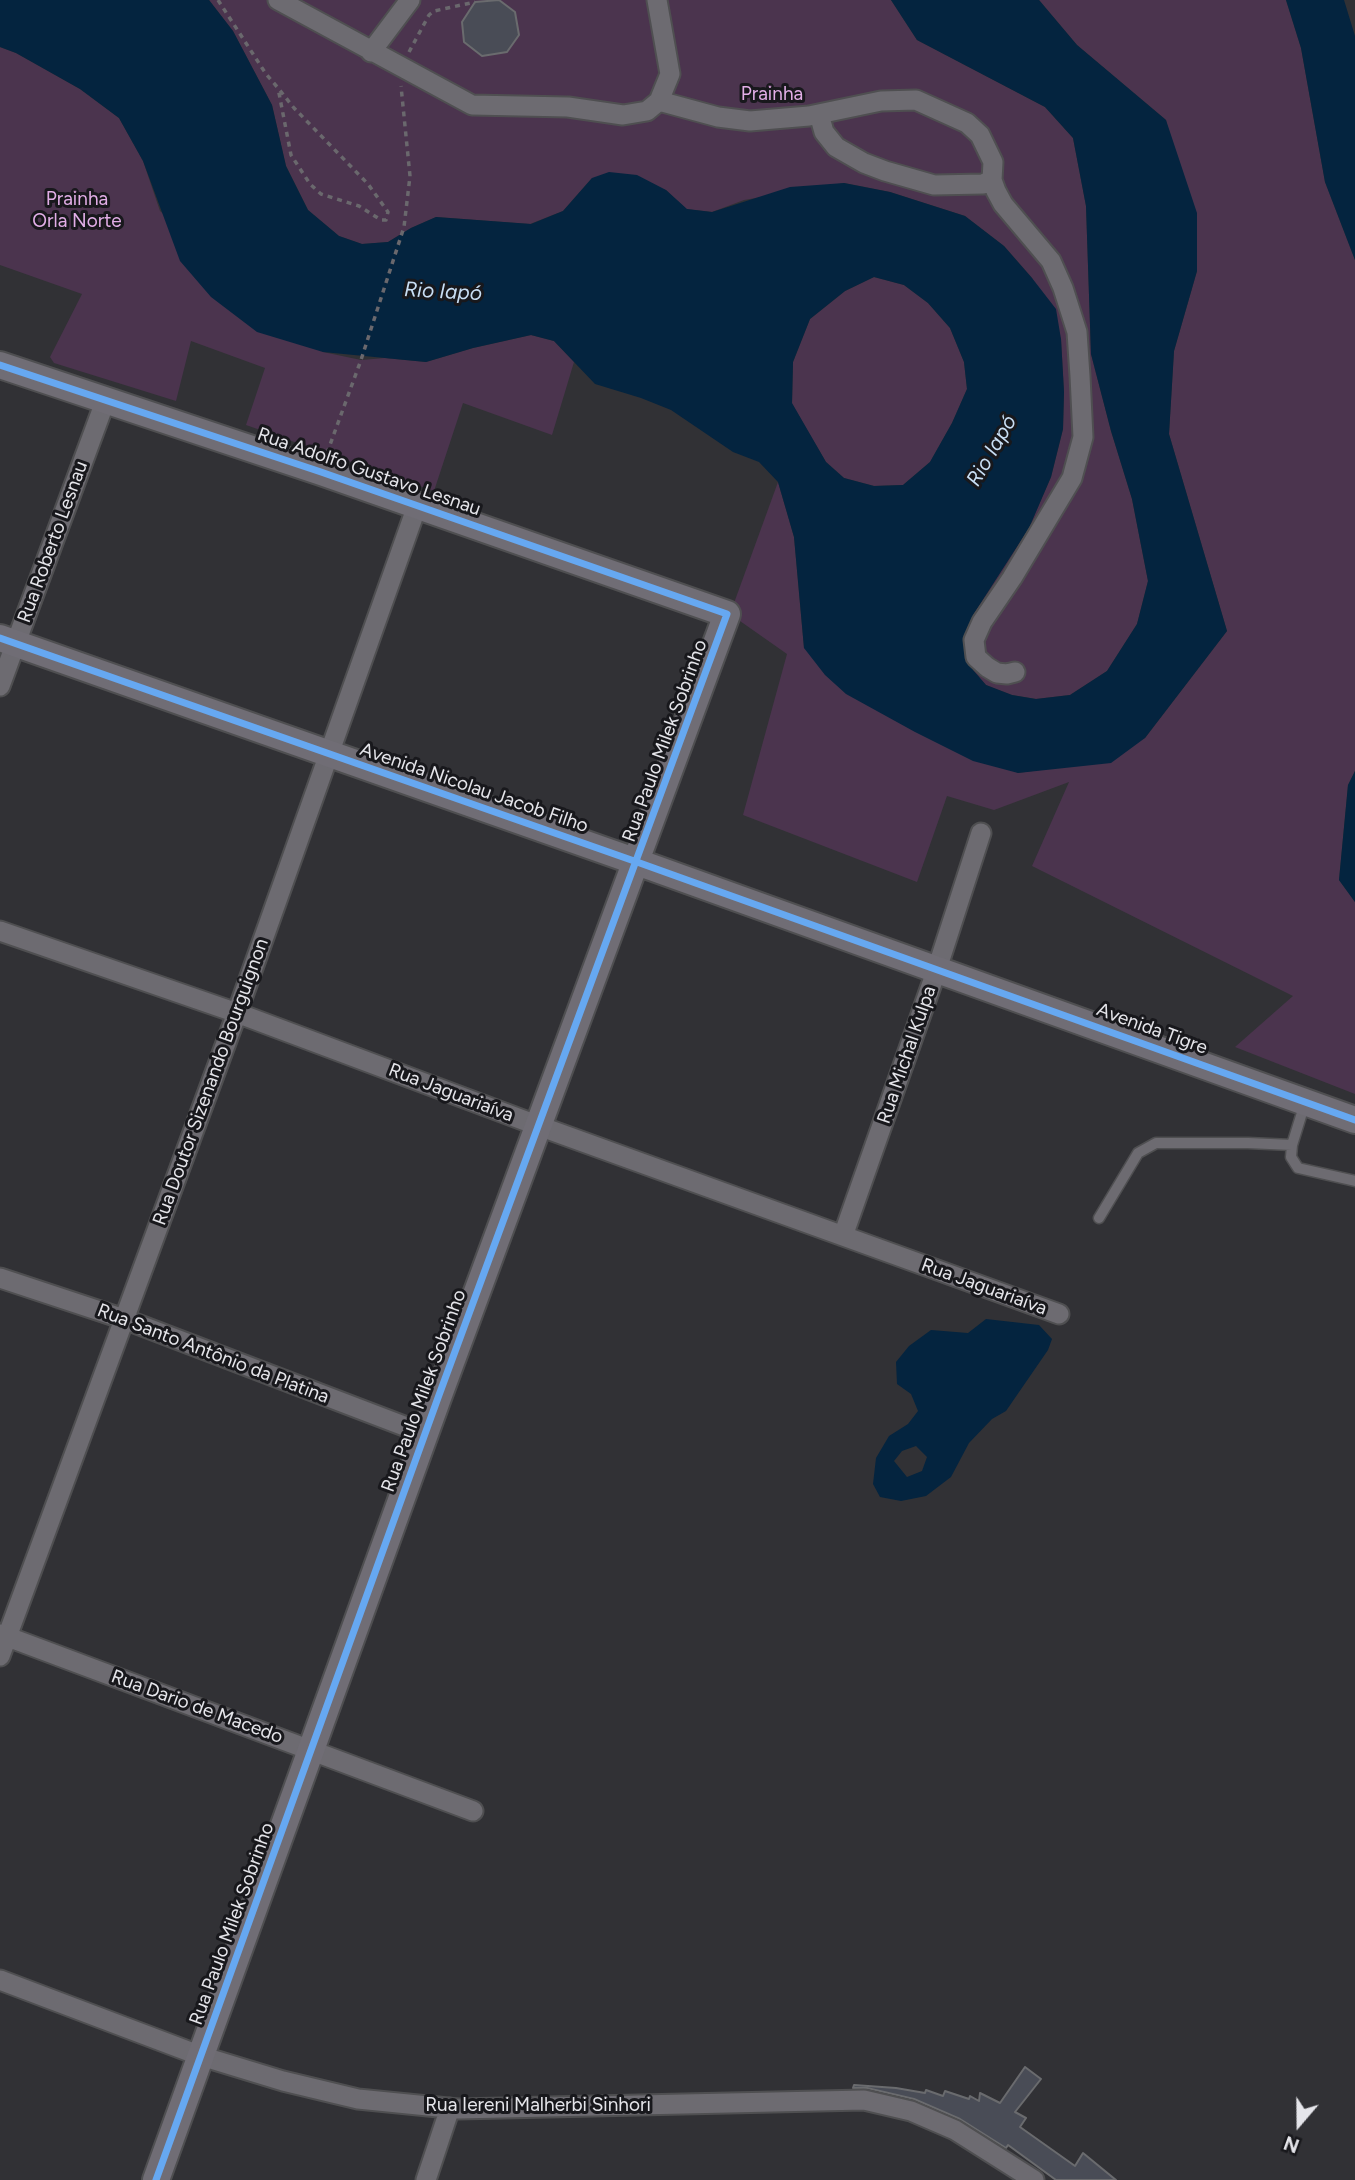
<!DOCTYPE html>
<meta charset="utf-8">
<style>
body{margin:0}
#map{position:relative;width:1355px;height:2180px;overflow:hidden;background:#313135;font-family:Figtree,sans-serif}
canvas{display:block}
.north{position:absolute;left:1264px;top:2089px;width:70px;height:70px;-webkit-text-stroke:5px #18181c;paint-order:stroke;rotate:200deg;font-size:19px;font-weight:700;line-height:28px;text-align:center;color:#e5e5ea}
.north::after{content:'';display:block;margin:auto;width:24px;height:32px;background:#e5e5ea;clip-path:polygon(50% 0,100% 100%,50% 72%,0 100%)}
</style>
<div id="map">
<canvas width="1355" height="2180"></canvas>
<div class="north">N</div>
</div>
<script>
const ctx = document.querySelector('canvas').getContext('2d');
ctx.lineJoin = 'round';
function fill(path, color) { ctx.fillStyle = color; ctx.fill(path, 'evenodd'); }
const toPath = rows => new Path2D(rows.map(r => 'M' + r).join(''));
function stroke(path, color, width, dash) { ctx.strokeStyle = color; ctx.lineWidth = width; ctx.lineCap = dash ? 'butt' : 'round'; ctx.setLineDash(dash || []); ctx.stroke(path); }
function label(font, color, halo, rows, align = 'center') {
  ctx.font = font + ' Figtree,sans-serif'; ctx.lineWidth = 6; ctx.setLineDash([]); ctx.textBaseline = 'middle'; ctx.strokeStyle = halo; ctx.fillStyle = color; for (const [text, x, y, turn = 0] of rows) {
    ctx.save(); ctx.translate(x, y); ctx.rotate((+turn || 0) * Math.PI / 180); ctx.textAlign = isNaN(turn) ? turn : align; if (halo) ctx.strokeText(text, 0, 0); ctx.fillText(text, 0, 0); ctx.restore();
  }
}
const green = toPath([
 [209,0,275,0,470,108,660,106,679,70,667,0,891,0,917,40,1045,107,1073,138,1086,206,1091,354,1111,431,1132,499,1148,581,1137,624,1107,671,1070,695,1036,699,1012,695,986,685,973,670,967,652,973,615,1029,528,1051,477,1063,429,1064,392,1061,339,1032,278,1004,246,965,216,890,192,844,183,744,200,712,212,686,209,666,190,592,178,563,211,530,224,436,217,411,228,388,242,362,244,339,236,308,210,286,166,272,105,233,31],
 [289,0,646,0,660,68,653,96,641,105,619,108,539,95,477,96,454,88],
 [1039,0,1286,0,1301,48,1325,182,1355,260,1355,771,1348,785,1339,880,1355,902,1355,1094,1235,1047,1293,996,1032,866,1069,782,994,810,947,796,917,882,743,815,787,654,730,614,778,482,794,537,804,648,1018,773,1060,767,1145,738,1227,631,1169,434,1174,351,1197,271,1166,120,1077,45],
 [0,47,16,53,80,89,119,118,143,161,160,211,323,352,361,360,385,358,426,362,473,348,531,335,554,341,574,362,552,435,463,403,434,491,246,425,265,368,191,341,176,401,54,363,50,357,82,294,0,265],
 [874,277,904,285,928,303,950,328,964,362,967,389,952,423,930,462,903,485,874,486,844,478,826,462,792,404,793,362,810,319,845,291]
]);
const water = toPath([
 [0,0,209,0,233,31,272,105,286,166,308,210,339,236,362,244,388,242,411,228,436,217,531,224,563,211,592,178,609,172,637,175,666,190,687,209,712,212,790,187,844,183,890,192,965,216,1004,246,1032,278,1056,309,1061,339,1064,392,1063,429,1051,477,1029,528,973,615,967,651,973,670,986,685,1012,695,1036,699,1070,695,1107,671,1137,624,1148,581,1132,499,1111,431,1091,354,1086,206,1073,138,1045,107,917,40,891,0,1039,0,1077,45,1166,120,1197,213,1197,271,1174,351,1169,434,1227,631,1145,738,1111,763,1018,773,973,761,915,732,846,694,825,675,804,648,794,537,778,482,759,462,733,452,671,410,641,398,595,384,554,341,531,335,473,348,426,362,323,352,257,332,211,297,180,261,143,161,119,118,80,89,16,53,0,47],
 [874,277,904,285,928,303,950,328,964,362,967,389,952,423,930,462,903,485,874,486,844,478,826,462,792,403,793,362,810,319,845,291],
 [1286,0,1344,0,1355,36,1355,260,1325,182,1301,48],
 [1355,771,1355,902,1339,880,1348,785],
 [986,1319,1039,1325,1052,1339,1048,1350,1006,1411,992,1419,969,1443,951,1477,926,1496,901,1501,880,1497,873,1484,876,1458,889,1436,908,1424,918,1411,911,1394,897,1384,896,1362,909,1346,931,1330,968,1333],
 [916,1446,927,1457,922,1471,907,1477,894,1461,902,1451]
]);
const building = toPath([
 [499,0,515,12,519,35,507,52,482,56,464,42,462,22,475,2,499,0],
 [1025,2067,1041,2079,1015,2112,1026,2118,1020,2127,1075,2166,1083,2153,1116,2180,1056,2180,1008,2145,1006,2148,960,2119,914,2099,867,2088,853,2088,854,2085,896,2088,925,2093,926,2090,943,2096,945,2091,969,2099,970,2096,979,2101,980,2093,1000,2103,1025,2067]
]);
const path = toPath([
 [218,0,266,74,278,88,294,108,368,184,388,212,386,220,381,220,359,206,321,194,310,184,291,155,278,88],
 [409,52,429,15,434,11,475,2],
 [327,453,361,360,404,227,410,176,401,86]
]);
const lane = toPath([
 [1305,1103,1292,1145,1291,1157,1298,1168,1355,1181],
 [1099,1218,1138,1153,1156,1143,1248,1143,1292,1145]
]);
const street = toPath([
 [278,0,472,105,568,107,623,115,647,111,659,101,670,74,657,0],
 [371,52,410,0],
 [659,101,718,117,750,121,809,116,881,101,916,100,967,123,980,135,993,162,992,180,996,191,1003,204,1051,261,1063,288,1077,332,1080,376,1083,437,1072,478,1012,578,982,622,974,640,976,657,987,667,997,673,1007,674,1015,672],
 [819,114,824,132,836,147,864,163,885,171,934,185,983,184,992,180],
 [0,686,106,399],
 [0,931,237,1013,539,1126,1059,1314],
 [843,1236,937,969,981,833],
 [0,1278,124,1319,425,1434],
 [0,1634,473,1811],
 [0,1656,237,1013,417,506],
 [0,1980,201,2056,283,2081,358,2099,458,2109,864,2100,911,2111,955,2130,1034,2180],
 [426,2180,450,2108]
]);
const secondary = toPath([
 [0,365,321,472,727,614,439,1395,156,2180],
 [0,638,637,862,1355,1120]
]);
const cycleway = toPath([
 [0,365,321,472,727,614,439,1395,156,2180],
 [0,638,637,862,1355,1120]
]);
const parkNames = [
 ["Prainha",772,94],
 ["Prainha",77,199],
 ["Orla Norte",77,221]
];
const streetNames = [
 ["Rua Adolfo Gustavo Lesnau",369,472,19],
 ["Rua Roberto Lesnau",53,542,-70],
 ["Rua Paulo Milek Sobrinho",665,741,-70],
 ["Avenida Nicolau Jacob Filho",474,788,19],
 ["Avenida Tigre",1152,1029,20],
 ["Rua Michal Kulpa",907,1055,-71],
 ["Rua Doutor Sizenando Bourguignon",211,1082,-70],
 ["Rua Jaguariaíva",451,1093,21],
 ["Rua Jaguariaíva",984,1287,20],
 ["Rua Santo Antônio da Platina",213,1354,21],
 ["Rua Paulo Milek Sobrinho",424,1391,-70],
 ["Rua Dario de Macedo",197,1707,20],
 ["Rua Paulo Milek Sobrinho",232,1924,-70],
 ["Rua Iereni Malherbi Sinhori",538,2105]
];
const waterNames = [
 ["Rio Iapó",443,292,3],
 ["Rio Iapó",992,451,-60]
];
fill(green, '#4b344e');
fill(water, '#04243f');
fill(building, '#494c56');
stroke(building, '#6a6b6e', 2);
stroke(lane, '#4f4f51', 13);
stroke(street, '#4f4f51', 23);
stroke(secondary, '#4f4f51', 30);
stroke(path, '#6a686d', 3.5, [5, 5]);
stroke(lane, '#6d6b71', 10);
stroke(street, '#6d6b71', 19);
stroke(secondary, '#706d75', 26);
stroke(cycleway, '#66a8f1', 7);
label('19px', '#e2aee7', '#18181c', parkNames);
label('19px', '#e5e5ea', '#18181c', streetNames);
label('italic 21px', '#c8def4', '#18181c', waterNames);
</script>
